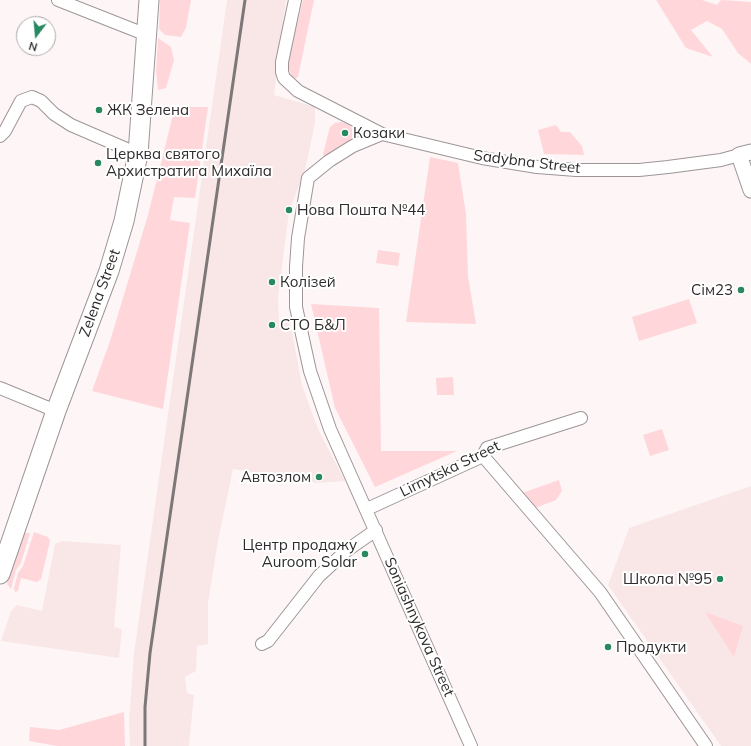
<!DOCTYPE html>
<meta charset="utf-8">
<style>
body{margin:0}
#map{position:relative;width:751px;height:746px;overflow:hidden;background:#fef6f6;font-family:Mulish,sans-serif}
canvas{display:block}
.north{position:absolute;left:16px;top:16px;width:40px;height:40px;box-sizing:border-box;background:#fff;border:1px solid #abaaaa;border-radius:50%;rotate:196deg;font-size:11px;font-weight:700;line-height:16px;text-align:center;color:#2e2b2b}
.north::after{content:'';display:block;margin:auto;width:14px;height:18px;background:#288860;clip-path:polygon(50% 0,100% 100%,50% 72%,0 100%)}
</style>
<div id="map">
<canvas width="751" height="746"></canvas>
<div class="north">N</div>
</div>
<script>
const ctx = document.querySelector('canvas').getContext('2d');
ctx.lineJoin = 'round';
function fill(path, color) { ctx.fillStyle = color; ctx.fill(path, 'evenodd'); }
const toPath = rows => new Path2D(rows.map(r => 'M' + r).join(''));
function stroke(path, color, width, dash) { ctx.strokeStyle = color; ctx.lineWidth = width; ctx.lineCap = dash ? 'butt' : 'round'; ctx.setLineDash(dash || []); ctx.stroke(path); }
function label(font, color, halo, rows, align = 'center') {
  ctx.font = font + ' Mulish,sans-serif'; ctx.lineWidth = 4; ctx.setLineDash([]); ctx.textBaseline = 'middle'; ctx.strokeStyle = halo; ctx.fillStyle = color; for (const [text, x, y, turn = 0] of rows) {
    ctx.save(); ctx.translate(x, y); ctx.rotate((+turn || 0) * Math.PI / 180); ctx.textAlign = isNaN(turn) ? turn : align; if (halo) ctx.strokeText(text, 0, 0); ctx.fillText(text, 0, 0); ctx.restore();
  }
}
const built = toPath([
 [227,0,286,0,274,95,315,107,315,123,305,170,289,212,278,298,279,321,290,322,302,385,318,429,345,481,319,483,233,469,218,541,208,603,208,644,197,646,196,671,185,677,187,693,194,695,189,746,130,746,129,721,134,653],
 [751,486,751,746,721,746,608,585,629,528],
 [62,541,121,545,114,627,122,629,119,658,1,641,11,611,17,605,42,611,55,544]
]);
const green = toPath([
 [160,0,191,0,186,28,181,37,165,35,159,29],
 [303,0,314,0,298,77,293,80,287,64],
 [656,0,702,0,717,5,721,0,751,2,751,64,738,53,722,29,707,21,691,30,713,57,686,48],
 [158,38,171,47,174,60,166,88,158,90,156,71],
 [175,107,208,107,195,198,174,197,170,220,190,223,163,409,92,391,110,341,148,215],
 [341,122,347,124,355,130,354,139,324,157,323,154,330,127,335,123],
 [556,125,561,132,570,132,582,146,584,155,544,154,538,130],
 [430,157,458,163,466,214,468,276,476,324,406,322],
 [378,250,400,253,398,266,376,263],
 [689,299,697,323,639,341,632,317],
 [311,304,379,308,381,451,457,451,375,487,335,408],
 [453,377,454,395,437,395,436,378],
 [662,429,669,450,650,456,643,435],
 [559,480,562,491,556,500,535,508,522,493],
 [34,532,48,537,50,541,41,579,37,582,21,578,18,591,15,592,14,588,18,573,23,566],
 [25,533,30,533,21,563,16,570,11,589,7,584,20,538],
 [705,612,743,626,734,657],
 [124,712,125,746,57,746,29,741,30,727,59,730]
]);
const minor = toPath([
 [58,0,147,35],
 [295,0,282,62,282,72,284,78,298,91,382,134,482,158,537,167,576,170,639,170,668,167,721,160,739,155],
 [382,134,353,146,329,161,308,178,298,238,296,267,296,307,310,371,330,429,471,746],
 [0,136,5,131,21,101,32,97,41,101,54,114,71,125,138,154],
 [0,388,56,411],
 [483,456,600,592,706,746],
 [367,509,483,456,487,448,581,418],
 [262,644,268,641,319,576,346,551,376,530]
]);
const tertiary = toPath([
 [751,152,739,155,751,190]
]);
const primary = toPath([
 [0,574,56,411,109,271,124,221,138,154,149,0]
]);
const rail = toPath([
 [145,746,145,707,150,653,245,0]
]);
const markers = [
 [99,110,4,"#288860"],
 [345,133,4,"#288860"],
 [98,163,4,"#288860"],
 [289,210,4,"#288860"],
 [272,282,4,"#288860"],
 [741,290,4,"#288860"],
 [272,325,4,"#288860"],
 [319,477,4,"#288860"],
 [365,554,4,"#288860"],
 [720,579,4,"#288860"],
 [608,647,4,"#288860"]
];
const poiNames = [
 ["ЖК Зелена",107,110],
 ["Козаки",353,133],
 ["Церква святого",106,154],
 ["Архистратига Михаїла",106,171],
 ["Нова Пошта №44",297,210],
 ["Колізей",280,282],
 ["Сім23",733,290,"right"],
 ["СТО Б&Л",280,325],
 ["Автозлом",311,477,"right"],
 ["Центр продажу",357,545,"right"],
 ["Auroom Solar",357,562,"right"],
 ["Школа №95",712,579,"right"],
 ["Продукти",616,647]
];
const streetNames = [
 ["Sadybna Street",527,162,7],
 ["Zelena Street",100,293,-70],
 ["Lirnytska Street",450,469,-26],
 ["Soniashnykova Street",419,627,66]
];
fill(built, '#f9e7e8');
fill(green, '#ffd6da');
stroke(minor, '#9d9596', 14);
stroke(tertiary, '#9d9596', 17);
stroke(primary, '#9d9596', 21);
stroke(minor, '#fff', 12);
stroke(tertiary, '#fff', 15);
stroke(primary, '#fff', 19);
stroke(rail, '#7d7878', 3);
for (const [x, y, r, color] of markers) { const dot = new Path2D(); dot.arc(x, y, r, 0, 2 * Math.PI); ctx.fillStyle = color; ctx.fill(dot); stroke(dot, '#fff', 1.5); }
label('15px', '#2e2b2b', '#fff', poiNames, 'left');
label('15px', '#2e2b2b', '#fff', streetNames);
</script>
